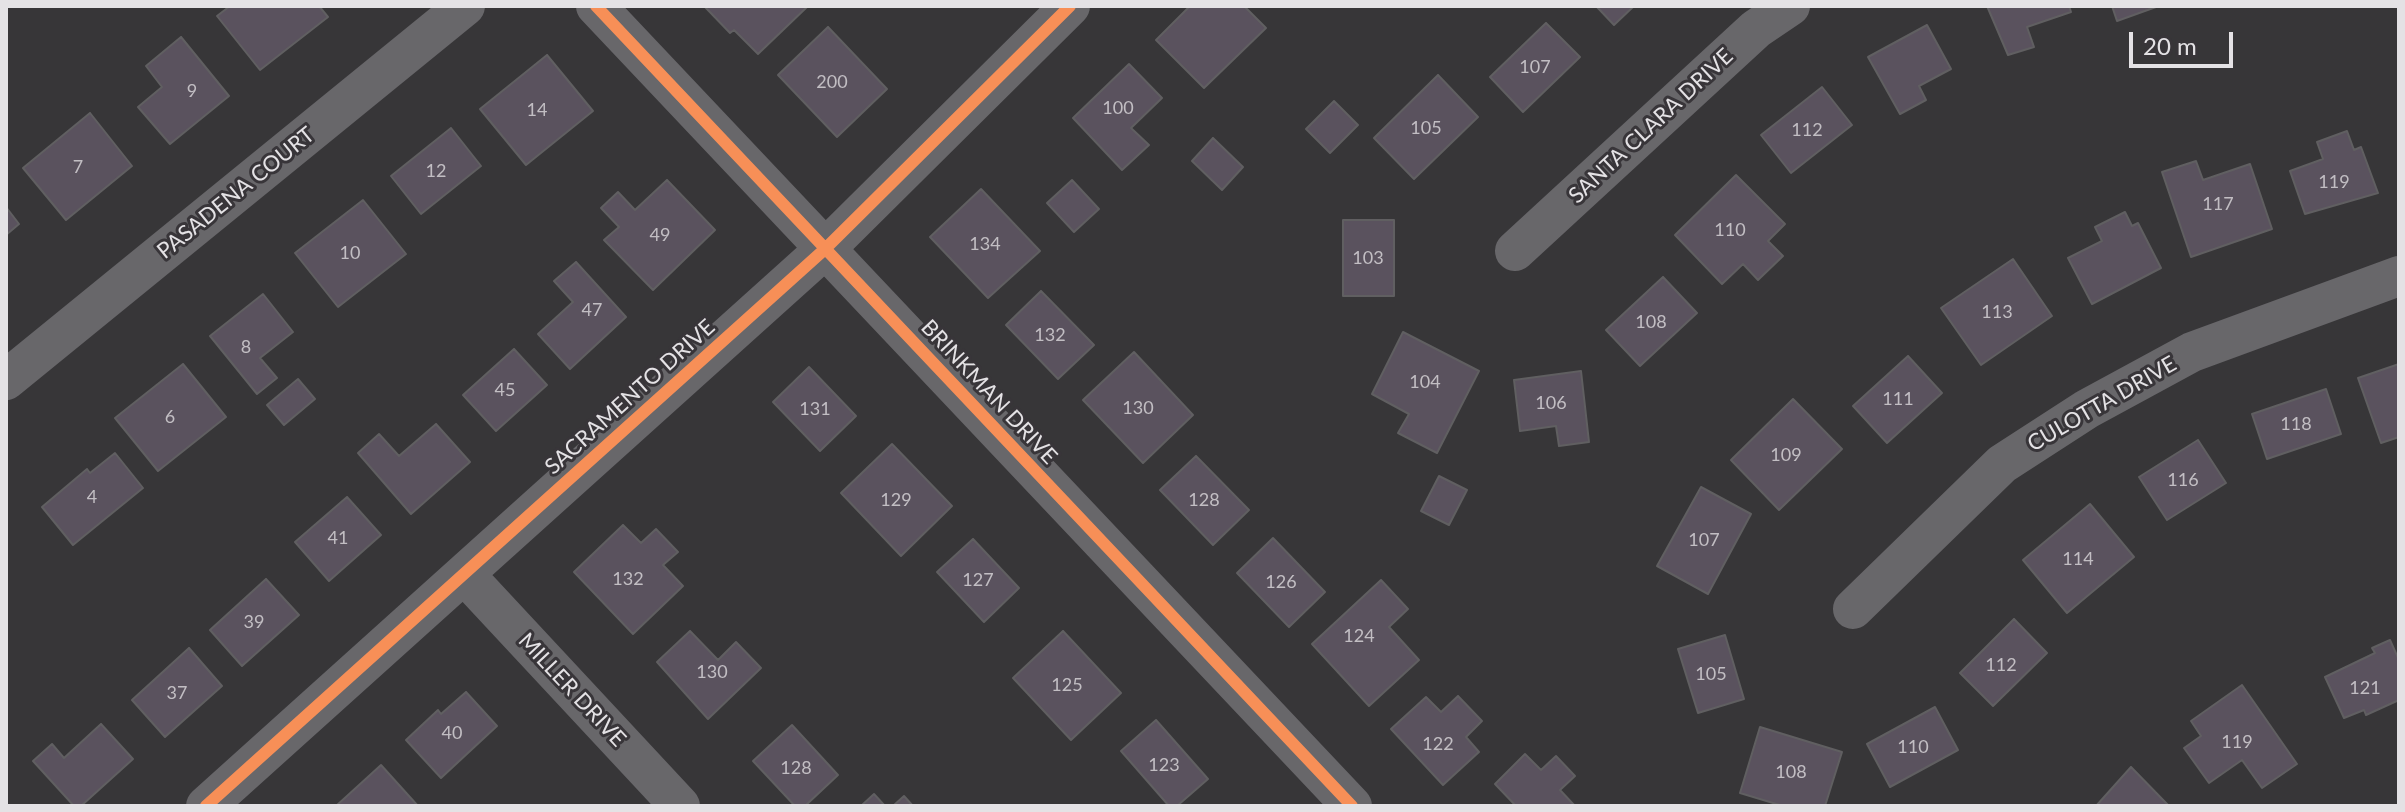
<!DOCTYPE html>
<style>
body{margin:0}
#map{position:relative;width:2405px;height:812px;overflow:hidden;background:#373638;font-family:Lato,sans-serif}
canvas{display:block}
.frame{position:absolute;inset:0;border:8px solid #e4e2e5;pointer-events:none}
.scale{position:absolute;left:2129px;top:32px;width:104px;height:36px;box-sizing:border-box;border:4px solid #e4e2e5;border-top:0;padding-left:10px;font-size:24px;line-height:28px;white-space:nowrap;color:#e4e2e5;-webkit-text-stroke:6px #383539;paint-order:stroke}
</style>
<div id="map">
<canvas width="2405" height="812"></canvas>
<div class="frame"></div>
<div class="scale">20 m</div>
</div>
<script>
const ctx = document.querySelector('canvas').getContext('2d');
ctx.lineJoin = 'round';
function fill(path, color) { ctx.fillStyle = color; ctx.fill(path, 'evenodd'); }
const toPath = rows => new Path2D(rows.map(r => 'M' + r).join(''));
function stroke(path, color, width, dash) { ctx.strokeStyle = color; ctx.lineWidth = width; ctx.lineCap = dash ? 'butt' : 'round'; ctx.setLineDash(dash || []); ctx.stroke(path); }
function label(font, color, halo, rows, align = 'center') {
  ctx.font = font + ' Lato,sans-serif'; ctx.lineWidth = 6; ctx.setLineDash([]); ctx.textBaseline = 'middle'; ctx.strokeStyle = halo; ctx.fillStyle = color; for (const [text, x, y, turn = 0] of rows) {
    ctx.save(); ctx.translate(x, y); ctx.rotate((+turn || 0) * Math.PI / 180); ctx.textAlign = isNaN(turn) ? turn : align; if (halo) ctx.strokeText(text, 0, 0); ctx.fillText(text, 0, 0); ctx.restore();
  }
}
const building = toPath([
 [230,6,319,6,328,17,260,70,217,16,230,6],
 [1190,6,1244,6,1266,28,1204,88,1156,40,1190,6],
 [1596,6,1634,6,1614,25,1596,6],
 [1987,6,2069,6,2071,12,2027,27,2034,47,2008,55,1987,6],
 [2112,6,2155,6,2156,7,2117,21,2112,6],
 [705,7,807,6,807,7,758,54,734,30,730,33,705,7],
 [1546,23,1580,57,1523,112,1490,77,1546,23],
 [1927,25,1951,69,1919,86,1926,100,1900,114,1868,57,1927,25],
 [828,27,887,89,837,137,778,75,828,27],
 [181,37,229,96,170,144,138,107,162,87,146,66,181,37],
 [547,55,593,111,526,165,480,109,547,55],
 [1129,64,1162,98,1131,128,1149,145,1122,170,1073,118,1129,64],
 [1438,75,1478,117,1414,179,1374,138,1438,75],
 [1822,87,1852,125,1791,173,1761,135,1822,87],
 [1334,101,1358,125,1330,153,1306,129,1334,101],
 [90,113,132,166,66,220,23,168,90,113],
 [451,128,481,166,421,214,391,176,451,128],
 [2347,131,2354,150,2361,147,2378,193,2305,214,2290,171,2323,159,2317,142,2347,131],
 [1213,138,1243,167,1222,190,1192,161,1213,138],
 [2196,161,2203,180,2250,164,2272,229,2191,257,2162,172,2196,161],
 [1736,175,1785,224,1768,241,1783,256,1758,280,1743,264,1722,284,1675,235,1736,175],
 [667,180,715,230,653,290,604,240,619,227,601,208,618,192,635,210,667,180],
 [1072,180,1099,209,1074,232,1047,203,1072,180],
 [981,189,1040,251,988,298,930,237,981,189],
 [363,200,406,254,338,307,295,253,363,200],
 [6,207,19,224,6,235,6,207],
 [2125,212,2132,226,2138,223,2161,268,2092,304,2068,258,2102,241,2095,227,2125,212],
 [1343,220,1394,220,1394,296,1343,296,1343,220],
 [2013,259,2052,316,1981,365,1941,308,2013,259],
 [576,262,626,317,570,369,538,334,573,302,554,281,576,262],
 [1663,277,1697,313,1640,366,1606,330,1663,277],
 [1041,291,1094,345,1058,379,1006,325,1041,291],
 [263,294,293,332,260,358,277,378,257,394,210,336,263,294],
 [1403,332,1479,371,1437,453,1398,433,1409,414,1372,394,1403,332],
 [514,349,547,385,496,431,463,395,514,349],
 [1134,352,1193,415,1143,463,1083,400,1134,352],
 [1908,356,1942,393,1887,443,1853,406,1908,356],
 [183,364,226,417,158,471,115,418,183,364],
 [2399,364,2399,437,2381,443,2358,378,2399,364],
 [809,367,856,416,820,451,773,402,809,367],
 [1581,371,1589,442,1559,446,1556,426,1520,431,1514,380,1581,371],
 [298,379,315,399,284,425,267,405,298,379],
 [2326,389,2341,434,2267,459,2252,414,2326,389],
 [1793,399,1842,449,1779,510,1731,460,1793,399],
 [436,424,470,462,411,514,358,453,379,434,399,456,436,424],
 [2198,440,2226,483,2167,520,2139,477,2198,440],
 [892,444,952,506,901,556,841,493,892,444],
 [115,453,143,488,73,545,42,507,87,469,90,473,115,453],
 [1196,456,1249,510,1213,545,1160,490,1196,456],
 [1439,476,1467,490,1449,525,1421,511,1439,476],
 [1701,487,1751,514,1708,594,1657,566,1701,487],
 [347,497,381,535,329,581,295,542,347,497],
 [2090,504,2134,557,2067,613,2023,560,2090,504],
 [623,525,641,543,656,529,678,552,663,565,683,586,633,634,574,572,623,525],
 [1273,538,1325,592,1289,627,1237,573,1273,538],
 [973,539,1019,588,984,622,937,572,973,539],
 [266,579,299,615,242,666,210,630,266,579],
 [1381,580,1408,609,1389,627,1419,660,1369,706,1312,644,1381,580],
 [2014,619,2047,653,1993,706,1960,673,2014,619],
 [690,631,718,660,736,642,761,668,708,719,657,662,690,631],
 [1063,631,1121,693,1071,740,1013,678,1063,631],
 [1725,635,1744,699,1698,713,1678,649,1725,635],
 [2390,640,2399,660,2399,700,2366,715,2364,710,2344,718,2325,677,2375,653,2372,648,2390,640],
 [189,648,222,686,165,737,132,700,189,648],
 [2242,685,2297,764,2262,788,2242,760,2209,783,2184,748,2201,736,2191,721,2242,685],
 [466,692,497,726,441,778,406,740,438,710,441,714,466,692],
 [1458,696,1482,721,1466,737,1479,752,1443,785,1391,729,1426,697,1441,712,1458,696],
 [1935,707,1958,750,1890,787,1867,744,1935,707],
 [1156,720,1208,779,1177,806,1169,806,1121,751,1156,720],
 [101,724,133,759,81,806,74,806,33,761,52,744,64,758,101,724],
 [792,725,838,775,805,806,795,806,753,761,792,725],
 [1760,727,1842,752,1825,806,1783,806,1740,793,1760,727],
 [1525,754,1541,770,1556,756,1575,776,1560,790,1575,806,1516,806,1495,784,1525,754],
 [381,765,418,806,336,806,381,765],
 [2131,767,2169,806,2096,806,2131,767],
 [874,794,885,806,861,806,874,794],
 [904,796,913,806,893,806,904,796]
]);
const minor = toPath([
 [596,6,1352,806],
 [1515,251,1756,29,1790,6],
 [6,380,465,6],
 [464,574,680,806],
 [1853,609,2002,464,2087,409,2192,352,2399,276],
 [206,806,825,249,1070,6]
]);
const cycleway = toPath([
 [596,6,1352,806],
 [206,806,825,249,1070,6]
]);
const numberNames = [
 ["107",1535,67],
 ["200",832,82],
 ["9",192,91],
 ["100",1118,108],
 ["14",537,110],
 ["105",1426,128],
 ["112",1807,130],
 ["7",78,167],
 ["12",436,171],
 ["119",2334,182],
 ["117",2218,204],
 ["110",1730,230],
 ["49",660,235],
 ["134",985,244],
 ["10",350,253],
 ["103",1368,258],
 ["47",592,310],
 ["113",1997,312],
 ["108",1651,322],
 ["132",1050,335],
 ["8",246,347],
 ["104",1425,382],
 ["45",505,390],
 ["111",1898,399],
 ["106",1551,403],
 ["130",1138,408],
 ["131",815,409],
 ["6",170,417],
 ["118",2296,424],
 ["109",1786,455],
 ["116",2183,480],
 ["4",92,497],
 ["129",896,500],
 ["128",1204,500],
 ["41",338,538],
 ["107",1704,540],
 ["114",2078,559],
 ["132",628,579],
 ["127",978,580],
 ["126",1281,582],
 ["39",254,622],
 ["124",1359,636],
 ["112",2001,665],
 ["130",712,672],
 ["105",1711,674],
 ["125",1067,685],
 ["121",2365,688],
 ["37",177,693],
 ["40",452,733],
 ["119",2237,742],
 ["122",1438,744],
 ["110",1913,747],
 ["123",1164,765],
 ["128",796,768],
 ["108",1791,772]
];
const streetNames = [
 ["SANTA CLARA DRIVE",1651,126,-43],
 ["PASADENA COURT",236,193,-39],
 ["BRINKMAN DRIVE",989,392,47],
 ["SACRAMENTO DRIVE",630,397,-42],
 ["CULOTTA DRIVE",2102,404,-30],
 ["MILLER DRIVE",572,690,47]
];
fill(building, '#5a525e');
stroke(building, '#605f61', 2);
stroke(minor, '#68676a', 40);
stroke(cycleway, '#f78f57', 12);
label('18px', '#c2bec3', null, numberNames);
label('22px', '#e4e2e5', '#383539', streetNames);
</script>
